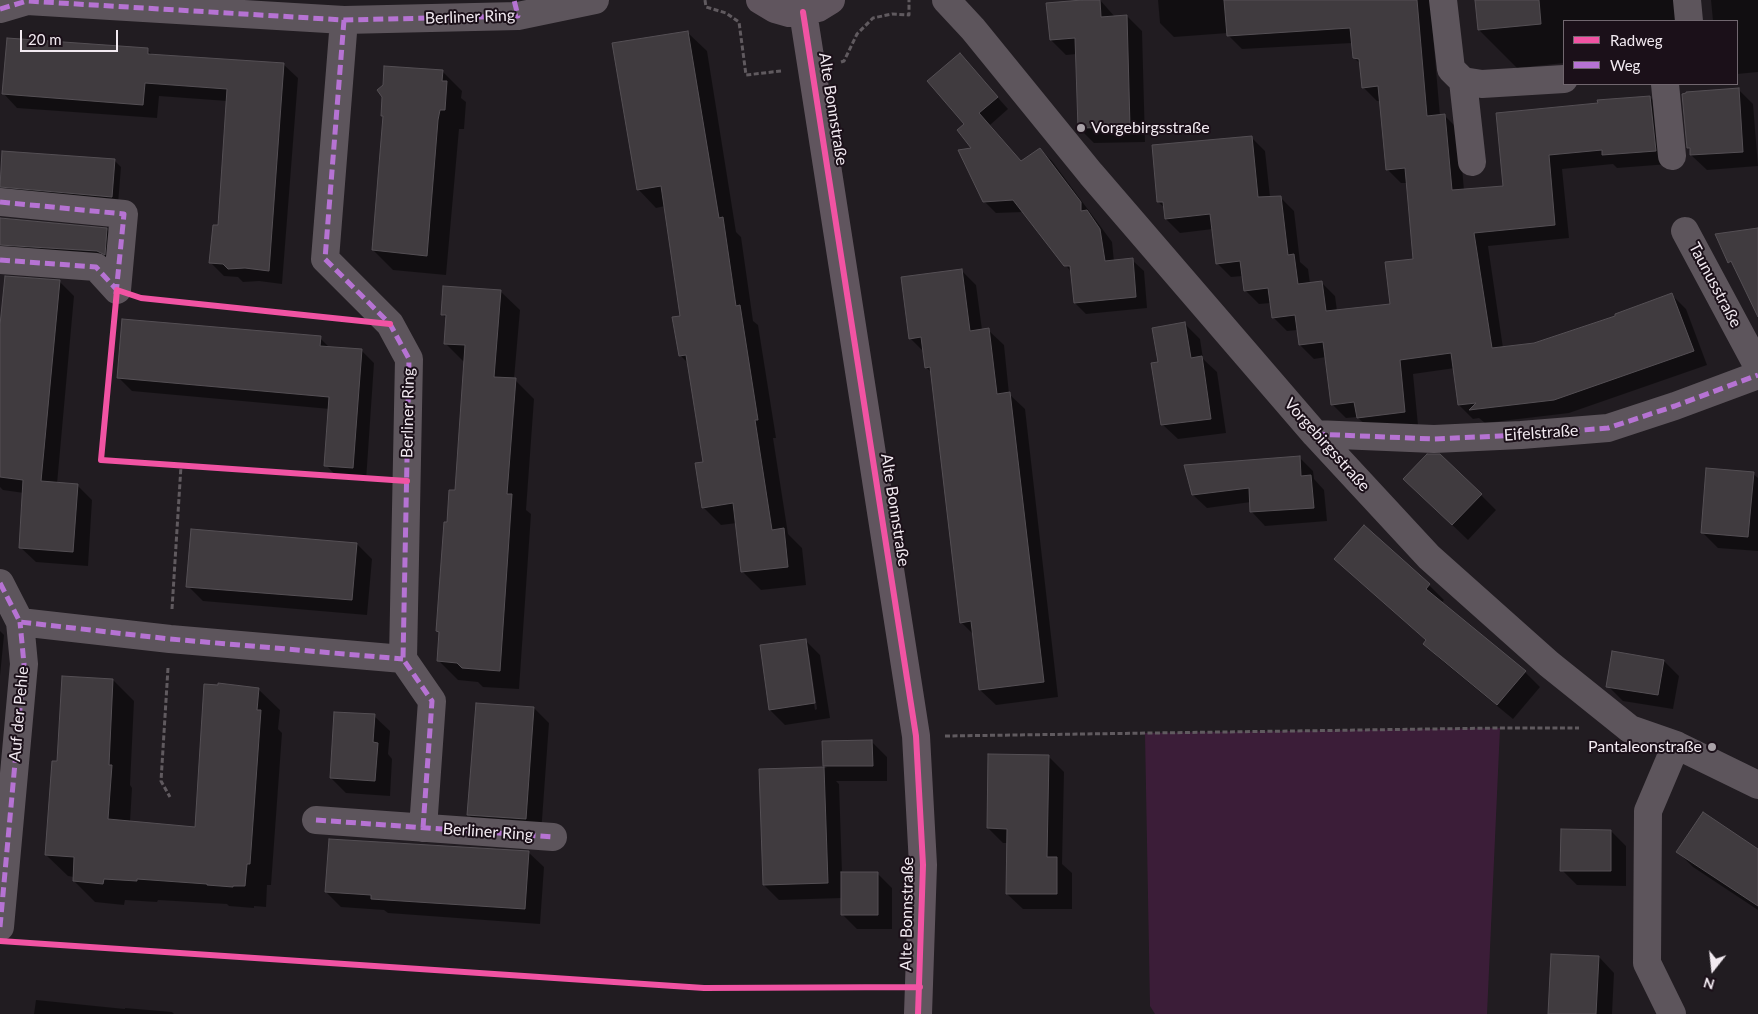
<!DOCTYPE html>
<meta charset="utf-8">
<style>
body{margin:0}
#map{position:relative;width:1758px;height:1014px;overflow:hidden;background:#211c21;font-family:Lato,sans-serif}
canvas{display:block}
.legend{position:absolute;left:1563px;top:20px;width:175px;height:65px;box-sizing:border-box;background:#1b1019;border:1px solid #71676f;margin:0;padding:6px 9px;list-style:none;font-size:15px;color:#f2eaf1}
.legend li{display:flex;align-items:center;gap:10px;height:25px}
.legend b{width:25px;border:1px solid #71676f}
.north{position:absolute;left:1688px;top:944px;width:50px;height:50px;-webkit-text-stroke:4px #1b1019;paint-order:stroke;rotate:196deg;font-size:14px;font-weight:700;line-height:20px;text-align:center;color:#f2eaf1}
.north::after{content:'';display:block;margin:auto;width:18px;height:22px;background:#f2eaf1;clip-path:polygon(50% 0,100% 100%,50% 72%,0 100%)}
.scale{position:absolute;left:20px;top:30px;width:98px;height:22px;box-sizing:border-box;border:2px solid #f2eaf1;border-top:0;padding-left:6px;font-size:15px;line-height:18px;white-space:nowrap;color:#f2eaf1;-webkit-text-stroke:4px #1b1019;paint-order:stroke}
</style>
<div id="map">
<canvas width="1758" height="1014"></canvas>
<ul class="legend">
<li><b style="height:6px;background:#f153a3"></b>Radweg</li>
<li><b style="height:6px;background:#b673d3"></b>Weg</li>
</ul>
<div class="north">N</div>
<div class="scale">20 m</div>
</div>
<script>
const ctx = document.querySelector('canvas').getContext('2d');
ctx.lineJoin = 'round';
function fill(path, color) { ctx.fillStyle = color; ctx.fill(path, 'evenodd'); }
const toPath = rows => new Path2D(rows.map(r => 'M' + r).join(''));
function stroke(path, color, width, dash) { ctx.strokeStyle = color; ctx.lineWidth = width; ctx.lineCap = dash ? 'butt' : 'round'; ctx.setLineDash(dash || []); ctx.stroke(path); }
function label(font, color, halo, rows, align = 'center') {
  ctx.font = font + ' Lato,sans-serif'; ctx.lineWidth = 4; ctx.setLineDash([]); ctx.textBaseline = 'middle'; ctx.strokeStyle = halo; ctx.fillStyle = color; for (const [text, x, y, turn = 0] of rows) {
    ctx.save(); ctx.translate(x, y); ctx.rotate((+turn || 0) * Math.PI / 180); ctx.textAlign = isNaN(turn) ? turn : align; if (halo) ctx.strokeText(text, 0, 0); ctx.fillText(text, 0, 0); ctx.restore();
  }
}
const green = toPath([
 [1500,728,1487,1014,1155,1014,1150,1006,1145,733]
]);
const shadow = toPath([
 [1100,0,1115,17,1127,16,1142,31,1145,142,1094,143,1079,128,1077,54,1066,55,1051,40],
 [1158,0,1430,0,1440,116,1445,116,1459,130,1464,191,1504,187,1497,114,1650,97,1664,111,1669,164,1617,168,1613,164,1562,169,1569,238,1488,246,1503,348,1535,344,1617,316,1672,295,1686,309,1707,365,1569,413,1485,423,1479,418,1473,419,1459,405,1455,368,1413,374,1418,425,1372,431,1357,417,1346,418,1332,404,1326,357,1314,359,1300,345,1298,330,1287,331,1273,317,1271,303,1259,304,1245,290,1243,276,1231,277,1217,263,1213,229,1180,233,1166,219,1165,208,1158,202,1251,137,1265,151,1270,197,1280,197,1294,211,1300,262,1308,269,1310,284,1321,282,1335,296,1337,311,1392,305,1414,260,1407,183,1401,183,1387,169,1381,101,1377,101,1363,87,1361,64,1354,58,1352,43,1242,49,1228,35,1228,33,1174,37,1160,23],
 [1476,0,1689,0,1691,21,1564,21,1564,63,1517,68,1479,30],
 [1711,0,1758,0,1758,72,1737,74,1737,21,1713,21],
 [688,33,707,51,736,232,741,237,753,321,758,325,776,438,773,438,788,534,802,548,806,585,761,590,742,571,737,523,721,525,703,507,704,463,689,364,680,355,681,317,665,206,656,208,638,189],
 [147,50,154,56,284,65,298,78,282,284,259,281,243,282,238,277,224,276,210,262,219,226,227,101,159,96,157,118,17,108,4,94],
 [960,55,1008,109,990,125,1022,162,1040,149,1052,161,1112,242,1114,262,1132,260,1144,271,1147,308,1086,314,1075,303,1072,273,1023,212,996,213,984,201,973,149,966,125],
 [442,71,462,91,461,98,466,102,464,129,459,129,446,275,393,270,373,250,384,118,382,115,384,86],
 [1738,89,1753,104,1758,166,1707,170,1691,155,1691,151,1688,148],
 [114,160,121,167,118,204,8,194,1,186],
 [0,219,106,229,127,249,124,274,0,265],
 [961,270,976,285,982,330,988,330,1004,345,1009,394,1025,409,1058,697,996,705,980,690,974,635,961,622,932,373,926,367,924,352,910,338],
 [59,281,74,296,57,484,77,485,92,500,88,566,36,562,20,547,24,493,3,490,0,487,0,344],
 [500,291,520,310,514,379,534,399,526,510,531,514,519,689,483,687,478,682,458,680,439,661,440,634,437,630,448,524,456,491,465,363,445,343,447,319,442,314],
 [1185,324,1200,339,1203,359,1217,372,1226,433,1178,439,1162,424,1159,363],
 [320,338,330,348,361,350,374,363,366,481,339,479,326,465,330,409,132,391,118,377],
 [1300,458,1313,471,1314,479,1324,490,1327,521,1265,526,1252,512,1251,502,1207,508,1193,495],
 [1753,474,1758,478,1758,551,1718,548,1703,533],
 [1420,494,1481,495,1496,510,1468,540],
 [1364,527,1429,585,1444,600,1441,603,1525,672,1540,687,1513,719,1440,659,1425,644,1427,641,1351,574],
 [357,544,372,559,367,615,203,601,188,586],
 [0,631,4,635,0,676],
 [805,640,820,655,830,718,785,725,770,710],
 [807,655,809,655,817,709,815,710],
 [1664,661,1679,676,1673,709,1623,701,1608,686],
 [113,680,134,701,130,785,132,788,130,822,196,828,258,689,280,710,278,729,282,733,271,885,267,885,266,907,254,906,254,908,229,906,227,904,158,900,157,902,125,900,124,905,95,902,74,881,74,877,68,876,46,855,58,763],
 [534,708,549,723,541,834,484,830,469,815],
 [374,716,390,731,388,754,392,759,390,796,346,793,331,778],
 [872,742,887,757,887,781,836,781,839,784,842,873,877,873,892,888,892,929,857,929,842,914,842,898,779,900,764,885,760,770,827,768,824,766],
 [1048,756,1064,772,1062,864,1072,873,1072,909,1023,909,1007,894,1008,843,1003,843,988,828],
 [1611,831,1626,846,1626,886,1577,885,1562,870],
 [1758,850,1758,910,1693,867,1678,852],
 [528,852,544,867,540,924,388,913,384,910,341,907,326,892],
 [1599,957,1614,973,1612,1014,1550,1014],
 [36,1000,125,1009,125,1008,172,1012,174,1014,34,1014]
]);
const building = toPath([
 [1082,0,1100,0,1101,17,1127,15,1130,127,1078,128,1075,38,1050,40,1046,3,1082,0],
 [1224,0,1417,0,1427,116,1445,114,1452,190,1503,186,1496,113,1598,103,1597,100,1650,96,1656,151,1602,155,1602,150,1549,155,1555,225,1474,233,1492,348,1534,343,1615,316,1615,314,1672,293,1694,351,1554,400,1469,410,1476,403,1458,405,1451,353,1400,360,1405,412,1357,418,1354,402,1331,405,1323,342,1299,345,1295,315,1272,318,1268,288,1244,291,1240,261,1216,264,1210,214,1165,219,1163,202,1157,202,1152,145,1252,136,1258,197,1281,196,1288,255,1294,254,1298,284,1322,281,1326,311,1390,304,1385,262,1413,259,1405,168,1386,170,1378,86,1362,88,1359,59,1353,58,1350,28,1227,36,1224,0],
 [1475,0,1539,0,1541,24,1478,30,1475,0],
 [688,31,719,218,723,217,736,306,740,305,758,420,755,420,772,530,784,528,788,567,741,572,733,503,702,508,695,463,703,462,686,355,679,356,672,317,680,316,661,186,637,190,612,43,688,31],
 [7,38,148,48,148,54,284,63,269,271,245,268,228,269,223,264,209,263,213,225,218,225,227,89,145,83,143,105,2,94,7,38],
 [960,53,998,97,979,113,1021,161,1040,148,1081,202,1081,211,1087,210,1100,229,1105,261,1133,258,1136,297,1074,303,1070,266,1064,266,1013,200,983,202,958,150,971,148,957,130,964,124,927,81,960,53],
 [384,66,443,70,442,81,447,81,445,110,440,110,438,120,427,256,372,250,383,116,381,116,382,97,377,90,383,85,384,66],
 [1739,88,1743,152,1690,155,1690,148,1687,148,1682,94,1686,93,1686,92,1739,88],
 [2,151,115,159,112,197,0,187,2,151],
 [0,218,107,228,105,255,97,251,0,245,0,218],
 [1758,228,1758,317,1731,261,1728,263,1715,234,1758,228],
 [962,269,970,331,989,328,997,394,1010,392,1044,682,979,690,971,621,960,623,930,367,925,368,921,337,909,339,901,277,962,269],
 [5,276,60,280,41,481,78,484,73,552,19,548,23,480,0,477,0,325,5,276],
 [443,286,501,290,494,377,516,378,507,494,512,494,500,671,462,668,457,663,437,661,439,632,436,631,444,522,447,522,449,490,455,490,465,345,444,344,446,315,441,315,443,286],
 [122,319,321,336,320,346,362,349,353,468,324,466,329,397,117,378,122,319],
 [1185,322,1191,358,1202,356,1211,419,1161,425,1151,363,1158,362,1152,328,1185,322],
 [1427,454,1440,454,1482,494,1452,525,1403,479,1427,454],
 [1300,456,1301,476,1311,475,1314,508,1250,512,1249,488,1192,495,1184,465,1300,456],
 [1706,468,1754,472,1748,537,1701,533,1706,468],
 [1364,525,1430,584,1426,589,1526,671,1497,705,1423,644,1426,640,1334,559,1364,525],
 [191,529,357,543,352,600,186,587,191,529],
 [806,639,815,703,769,710,760,645,806,639],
 [1612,651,1664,660,1658,695,1606,687,1612,651],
 [62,676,113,679,109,765,112,765,108,819,195,827,204,684,218,685,218,683,259,688,257,710,261,710,250,864,247,864,245,886,233,886,233,887,207,885,207,884,137,879,137,881,104,879,103,884,73,881,74,857,45,855,52,761,57,761,62,676],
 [476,703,534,707,526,819,467,815,476,703],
 [334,712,375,714,373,742,378,743,375,781,330,778,334,712],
 [872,740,873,766,823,766,822,741,872,740],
 [988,754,1049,755,1047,857,1057,857,1057,894,1006,894,1007,829,987,828,988,754],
 [824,767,828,883,763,885,759,769,824,767],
 [1703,812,1758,849,1758,906,1676,852,1703,812],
 [1561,829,1611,830,1611,871,1560,871,1561,829],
 [329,839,529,851,525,909,371,899,371,895,325,892,329,839],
 [841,872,878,872,878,915,841,915,841,872],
 [1551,954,1599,956,1596,1014,1548,1014,1551,954]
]);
const path = toPath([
 [705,0,706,7,726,13,739,22,746,75,781,71],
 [841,62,844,61,857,34,873,18,892,14,909,15,909,0],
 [172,609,181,466],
 [168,668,161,781,170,797],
 [945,736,1500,728,1579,728]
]);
const minor = toPath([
 [946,0,973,29,1091,174,1315,434,1429,557,1549,664,1630,729,1676,745,1758,785],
 [1443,0,1451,69,1463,81,1482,84,1564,79],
 [1687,0,1689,21],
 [0,9,27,1,344,20,518,16,595,0],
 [344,20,325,259,390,324,409,359,403,659,432,701,423,828],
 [1463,81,1472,162],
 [1665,84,1672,156],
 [0,202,124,214,117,290],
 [1685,231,1758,367],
 [0,260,96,267,117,290],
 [1315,434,1434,439,1521,435,1608,428,1675,406,1758,375],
 [0,583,20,622,170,639,403,659],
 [316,820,553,837],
 [0,927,24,664,20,622],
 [1672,1014,1647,963,1648,811,1676,745]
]);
const major = toPath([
 [760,0,775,9,789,13,803,12,818,8,831,0],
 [803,12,916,736,923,865,918,1014]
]);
const quiet = toPath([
 [0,9,27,1,344,20,518,16,514,0],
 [344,20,325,259,390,324,409,359,403,659,432,701,423,828],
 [0,202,124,214,116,294],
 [0,260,96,267,117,290,119,291],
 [1315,434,1434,439,1521,435,1608,428,1675,406,1758,375],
 [0,583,20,622,170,639,403,659],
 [316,820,553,837],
 [0,927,24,664,20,622]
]);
const cycleway = toPath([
 [803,12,916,736,923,865,918,1014],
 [390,324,141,298,117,290,101,460,407,481],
 [0,941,704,988,920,987]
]);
const markers = [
 [1081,128,5,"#a9a2a8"],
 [1712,747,5,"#a9a2a8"]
];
const streetNames = [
 ["Berliner Ring",470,17,-2],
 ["Alte Bonnstraße",833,109,81],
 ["Taunusstraße",1715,285,62],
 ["Berliner Ring",408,413,-89],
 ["Eifelstraße",1541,433,-4],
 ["Vorgebirgsstraße",1327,445,48],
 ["Alte Bonnstraße",895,510,81],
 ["Auf der Pehle",19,714,-85],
 ["Berliner Ring",488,832,4],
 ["Alte Bonnstraße",907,914,-89]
];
const poiNames = [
 ["Vorgebirgsstraße",1091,128],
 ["Pantaleonstraße",1702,747,"right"]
];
fill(green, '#3b1d38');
fill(shadow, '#0007');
fill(building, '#403b3f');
stroke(building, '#544f54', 1);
stroke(path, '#605a5f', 3, [5, 2.5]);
stroke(minor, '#5d555c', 28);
stroke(major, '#60555e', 28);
stroke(quiet, '#b673d3', 5, [10, 5]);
stroke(cycleway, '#f153a3', 6);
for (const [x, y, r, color] of markers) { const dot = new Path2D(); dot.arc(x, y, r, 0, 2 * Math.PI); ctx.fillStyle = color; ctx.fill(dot); stroke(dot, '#1b1019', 2); }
label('16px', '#f2eaf1', '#1b1019', streetNames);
label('16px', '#f2eaf1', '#1b1019', poiNames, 'left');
</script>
